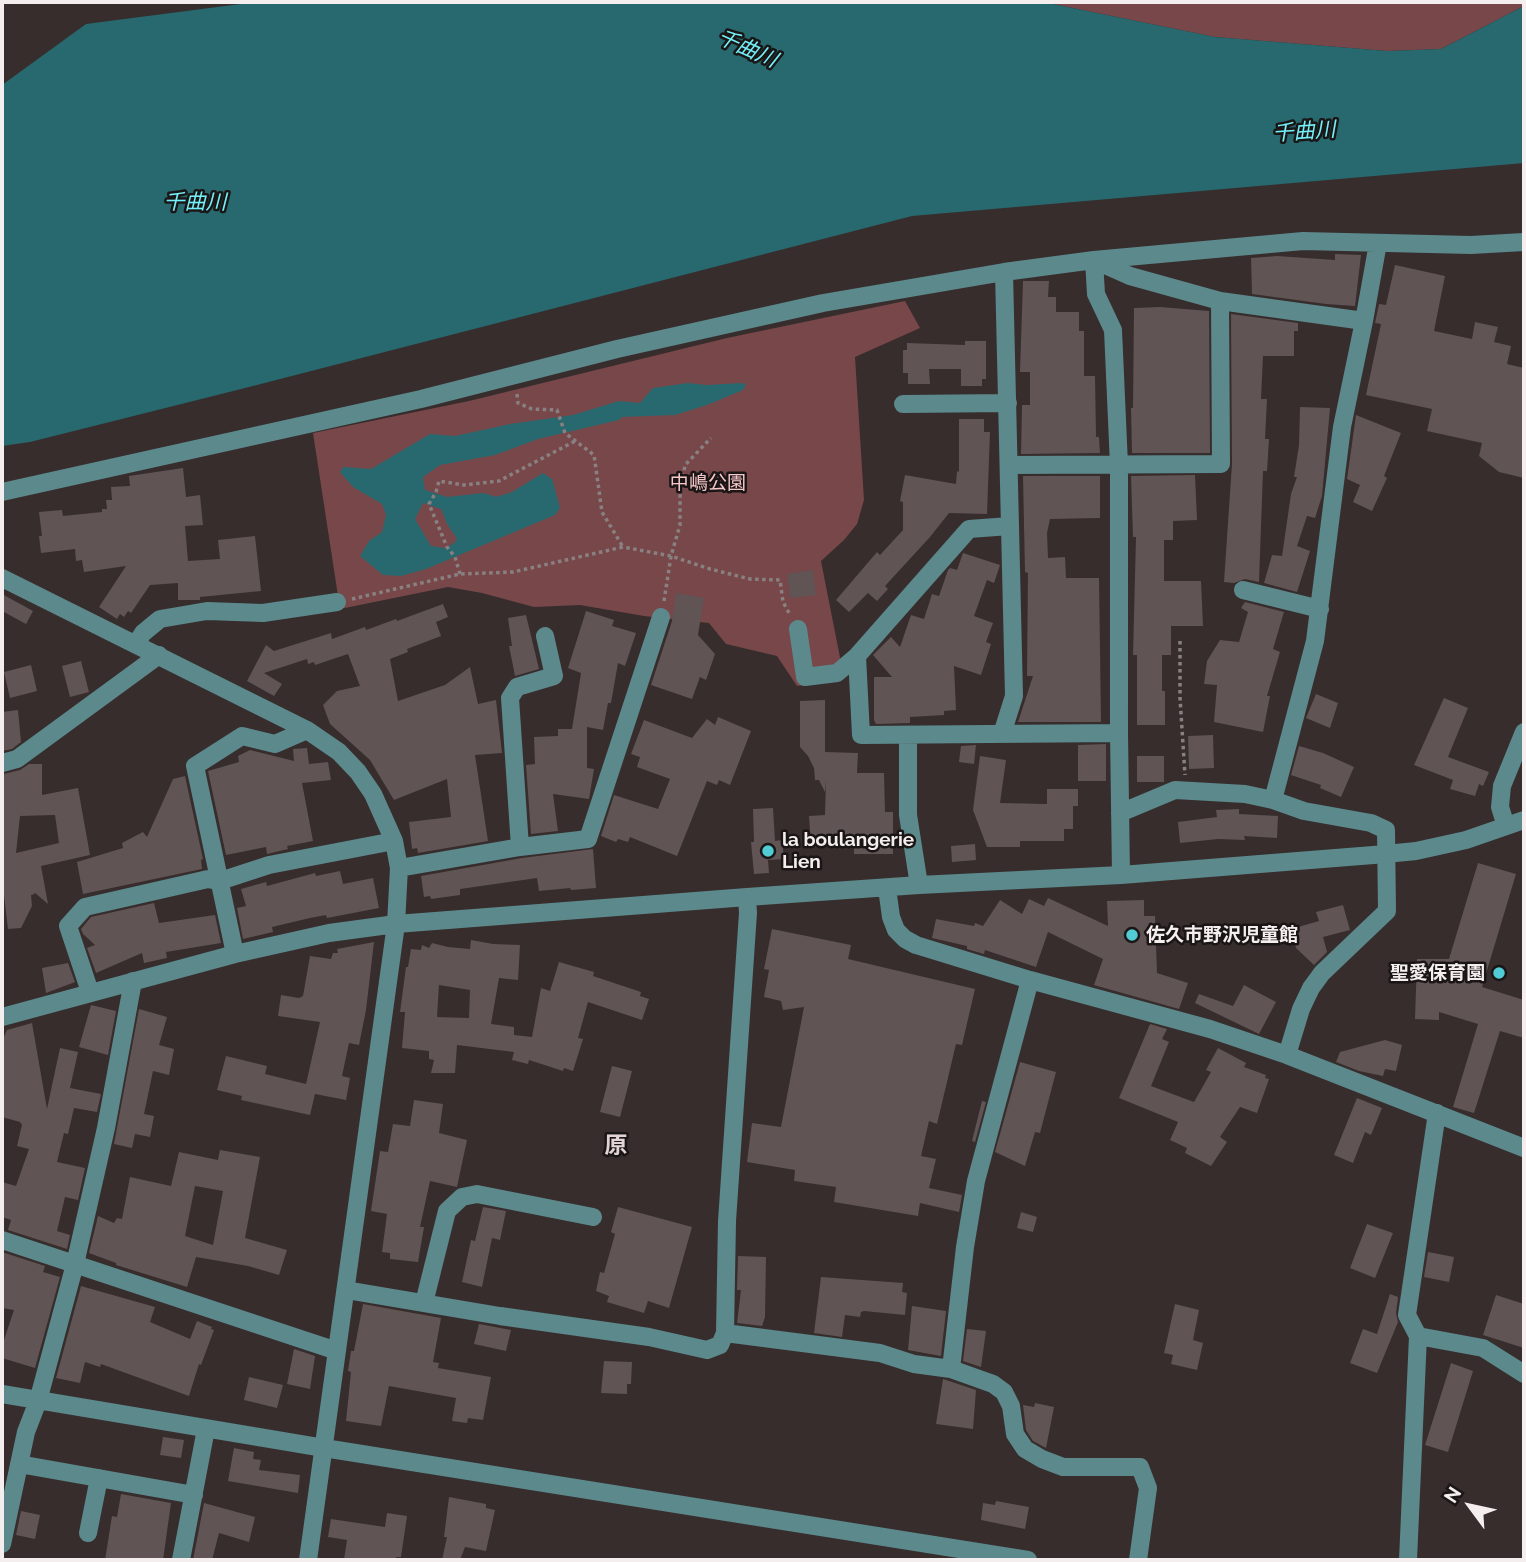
<!DOCTYPE html>
<meta charset="utf-8">
<style>
body{margin:0}
#map{position:relative;width:1526px;height:1562px;overflow:hidden;background:#372d2d;font-family:Raleway,sans-serif}
canvas{display:block}
.frame{position:absolute;inset:0;border:4px solid #f5eeee;pointer-events:none}
.north{position:absolute;left:1435px;top:1471px;width:70px;height:70px;-webkit-text-stroke:5px #1b1616;paint-order:stroke;rotate:303deg;font-size:19px;font-weight:700;line-height:28px;text-align:center;color:#f5eeee}
.north::after{content:'';display:block;margin:auto;width:24px;height:32px;background:#f5eeee;clip-path:polygon(50% 0,100% 100%,50% 72%,0 100%)}
</style>
<div id="map">
<canvas width="1526" height="1562"></canvas>
<div class="frame"></div>
<div class="north">N</div>
</div>
<script>
const ctx = document.querySelector('canvas').getContext('2d');
ctx.lineJoin = 'round';
function fill(path, color) { ctx.fillStyle = color; ctx.fill(path, 'evenodd'); }
const toPath = rows => new Path2D(rows.map(r => 'M' + r).join(''));
function stroke(path, color, width, dash) { ctx.strokeStyle = color; ctx.lineWidth = width; ctx.lineCap = dash ? 'butt' : 'round'; ctx.setLineDash(dash || []); ctx.stroke(path); }
function label(font, color, halo, rows, align = 'center') {
  ctx.font = font + ' Raleway,"Noto Sans JP",sans-serif'; ctx.lineWidth = 5; ctx.setLineDash([]); ctx.textBaseline = 'middle'; ctx.strokeStyle = halo; ctx.fillStyle = color; for (const [text, x, y, turn = 0] of rows) {
    ctx.save(); ctx.translate(x, y); ctx.rotate((+turn || 0) * Math.PI / 180); ctx.textAlign = isNaN(turn) ? turn : align; if (halo) ctx.strokeText(text, 0, 0); ctx.fillText(text, 0, 0); ctx.restore();
  }
}
const green = toPath([
 [1043,2,1524,2,1524,6,1441,49,1387,51,1215,37],
 [905,301,920,328,855,357,864,500,857,524,844,540,821,561,844,678,797,686,777,656,726,644,709,623,644,616,580,605,534,607,482,593,448,587,340,609,313,433,469,401,727,338]
]);
const water = toPath([
 [256,2,1043,2,1215,37,1387,51,1441,49,1524,6,1524,163,912,216,253,386,30,442,2,446,2,85,86,24],
 [688,383,707,385,742,383,746,385,743,390,707,405,675,415,622,417,619,420,538,439,495,455,440,465,423,477,425,490,447,497,484,493,496,497,512,492,543,473,552,479,560,508,555,515,426,569,401,576,383,575,360,556,369,541,382,532,386,515,382,504,353,487,340,472,343,467,371,469,430,434,455,436,510,424,573,415,619,401,640,403,653,388],
 [423,503,441,509,447,524,457,539,454,543,445,548,431,546,415,519]
]);
const building = toPath([
 [1335,254,1361,255,1355,306,1326,304,1252,294,1251,258,1277,256,1335,260],
 [1395,265,1445,276,1434,331,1472,339,1475,322,1498,327,1494,342,1511,346,1507,364,1524,368,1524,478,1499,472,1479,456,1482,443,1427,431,1432,409,1366,395,1381,324,1375,323,1379,304,1386,305],
 [1023,281,1049,281,1048,297,1056,297,1056,312,1079,312,1079,331,1084,331,1084,376,1095,376,1096,437,1099,437,1100,453,1021,454,1022,405,1030,405,1030,372,1020,372],
 [1160,307,1209,311,1210,453,1132,453,1131,408,1133,408,1134,308],
 [1231,314,1298,323,1298,331,1294,331,1294,356,1263,356,1261,399,1267,399,1265,439,1269,439,1267,471,1263,471,1259,582,1245,579,1234,583,1224,582,1232,464],
 [965,341,986,341,986,379,982,379,982,386,961,386,961,369,929,369,930,384,908,384,908,373,903,373,903,350,907,350,907,343,965,345],
 [1300,407,1330,408,1322,496,1315,518,1307,516,1297,546,1310,551,1297,592,1264,583,1272,555,1282,556,1291,494,1297,477,1294,477,1299,445],
 [1356,415,1401,433,1384,476,1387,478,1372,511,1353,502,1360,485,1347,479],
 [959,419,984,419,984,432,990,432,987,514,949,513,930,537,885,586,888,589,877,601,868,593,849,612,836,600,877,552,880,555,903,530,903,502,900,501,905,475,956,484,957,471,959,472],
 [183,468,186,497,200,495,203,525,185,526,188,561,220,559,218,540,255,536,261,591,200,597,200,600,178,600,178,583,150,585,131,613,128,611,124,617,120,614,117,619,99,607,126,566,84,572,82,560,76,561,75,549,41,553,39,536,42,536,39,512,62,510,63,516,102,512,102,509,107,509,106,500,112,500,111,487,130,486,129,476],
 [1195,475,1197,520,1173,521,1173,540,1164,540,1164,581,1201,581,1203,626,1171,626,1171,655,1162,655,1162,691,1165,691,1165,725,1137,725,1137,655,1133,655,1136,537,1133,537,1131,476],
 [1023,476,1100,476,1100,518,1050,519,1047,533,1048,558,1065,557,1066,578,1099,578,1101,722,1018,722,1033,676,1027,676,1028,573,1025,572],
 [963,553,1000,565,994,583,987,580,974,616,993,623,986,642,991,644,981,675,954,666,956,710,944,711,944,715,910,717,910,723,876,724,874,720,874,677,892,677,873,655,891,637,900,647,911,615,924,619,932,594,939,596,948,570,950,568,957,570],
 [813,570,816,595,790,598,787,574],
 [676,593,704,598,698,635,715,654,706,680,700,677,692,699,651,685,672,621],
 [2,594,33,611,26,624,2,611],
 [1245,602,1284,612,1273,649,1280,652,1267,696,1270,696,1263,732,1214,722,1217,685,1204,684,1207,661,1220,640,1239,642,1248,612,1241,608],
 [443,604,448,617,436,622,441,636,407,649,408,652,390,659,398,701,445,685,470,667,478,704,496,700,502,753,475,755,488,841,418,853,417,848,412,849,409,822,451,817,447,779,394,800,370,760,330,724,323,705,337,691,360,686,348,654,315,665,314,662,308,664,307,659,264,673,282,684,274,696,247,681,266,645,274,651,331,633,332,639,365,627,366,630,396,619,397,621],
 [586,611,614,620,612,626,636,633,625,666,618,663,611,703,608,703,603,730,587,727,587,768,594,769,589,799,553,794,558,831,531,834,526,765,535,764,534,737,558,736,558,729,572,729,581,673,568,668],
 [526,615,539,669,515,676,509,646,512,646,508,618],
 [81,661,89,692,70,697,62,666],
 [31,665,37,691,10,698,4,672],
 [1316,694,1338,703,1330,728,1306,718],
 [1444,698,1468,708,1448,757,1489,772,1483,786,1479,784,1475,796,1450,789,1453,780,1414,765],
 [825,700,825,752,858,753,857,773,884,773,885,812,893,812,893,854,854,854,854,843,811,847,809,816,825,815,826,780,825,792,819,780,815,780,814,768,808,756,800,747,800,701],
 [18,710,21,742,12,749,2,751,2,712],
 [718,717,751,731,730,785,719,780,717,785,707,781,677,856,630,837,628,842,618,839,616,842,601,836,614,795,658,809,670,779,637,767,640,757,631,754,644,720,692,738,707,719,715,725],
 [1213,735,1214,768,1189,769,1188,736],
 [1106,744,1106,781,1078,781,1078,745],
 [976,745,974,764,959,762,961,746],
 [1299,746,1323,753,1354,767,1341,797,1320,788,1321,785,1291,775],
 [307,748,309,764,328,762,331,780,302,783,313,841,287,846,288,849,267,854,266,847,226,855,208,771,239,762,238,756,250,750,294,761,293,749],
 [980,756,1006,760,1000,803,1047,804,1047,789,1078,789,1078,806,1073,806,1073,829,1064,829,1064,841,1020,841,1020,847,987,847,973,810],
 [1137,756,1164,756,1164,782,1137,782],
 [29,764,42,764,42,795,78,788,90,855,41,866,48,904,34,892,35,894,31,895,32,906,21,928,8,929,4,895,2,895,4,774,20,770],
 [55,815,59,843,16,853,20,816],
 [185,776,203,859,201,860,202,869,83,894,77,862,123,848,122,843,143,832,147,837,173,779],
 [773,808,775,841,782,840,784,859,768,860,769,873,754,874,751,842,754,842,753,809],
 [1239,809,1239,814,1278,816,1277,838,1244,836,1245,840,1218,839,1180,843,1178,822,1217,817,1216,810],
 [975,844,976,860,952,862,951,846],
 [593,849,596,888,571,890,570,888,539,891,537,878,460,889,460,895,431,899,430,896,424,897,421,876,522,858],
 [1478,863,1516,874,1482,987,1524,1000,1524,1038,1500,1031,1474,1113,1453,1107,1478,1024,1439,1012,1439,1020,1415,1019,1417,959,1449,959],
 [340,871,343,884,373,878,379,908,327,918,326,915,310,918,272,927,273,932,243,939,237,908,246,906,241,889,266,882,267,886,315,873,316,876],
 [1048,898,1108,926,1107,901,1144,900,1144,916,1155,916,1157,973,1188,983,1179,1009,1094,985,1103,959,1048,932,1036,967,985,950,984,954,967,949,967,946,932,938,936,919,974,926,975,923,983,926,1000,900,1022,914,1029,899,1044,906],
 [154,903,159,923,215,915,221,943,166,952,167,958,144,963,142,953,96,973,87,948,95,945,83,934,81,929,91,917],
 [1343,905,1350,930,1323,937,1327,952,1314,965,1296,948,1291,929,1319,921,1316,912],
 [772,929,851,945,848,959,975,989,962,1045,956,1044,937,1124,929,1121,921,1156,936,1159,929,1188,962,1195,959,1212,920,1203,918,1216,834,1202,836,1187,794,1181,795,1170,747,1162,752,1123,781,1127,804,1007,783,1010,781,1001,764,997,769,970,764,969],
 [471,940,493,944,520,945,518,980,499,978,491,1024,514,1027,514,1035,532,1037,541,988,550,991,559,962,594,972,593,976,641,992,640,996,649,999,642,1020,588,1002,578,1038,583,1039,573,1071,564,1068,563,1071,529,1060,528,1064,512,1060,514,1052,457,1045,455,1073,431,1073,434,1060,429,1059,429,1051,402,1048,405,1012,400,1012,406,967,408,967,411,949,421,950,422,945,429,948,432,943,448,947,470,949],
 [439,985,470,990,469,1018,437,1017],
 [374,942,366,1010,359,1045,349,1043,342,1076,350,1078,346,1100,315,1094,310,1115,241,1100,242,1096,217,1090,226,1056,267,1066,265,1074,306,1084,320,1022,278,1016,281,995,299,998,303,996,310,956,331,959,333,953,338,953,337,949],
 [68,963,75,982,46,993,42,968],
 [1244,985,1276,1002,1259,1034,1195,1003,1199,994,1233,1006],
 [91,1005,116,1011,108,1055,79,1047],
 [139,1009,167,1017,159,1045,174,1049,169,1075,153,1071,144,1114,154,1116,150,1137,135,1134,132,1148,114,1144],
 [32,1023,47,1109,60,1048,78,1052,70,1088,101,1094,97,1112,74,1108,68,1134,64,1133,57,1162,85,1168,78,1200,65,1197,57,1231,70,1235,67,1249,8,1230,11,1220,2,1217,2,1182,16,1186,29,1149,17,1146,22,1125,20,1122,2,1117,2,1041,7,1030],
 [1150,1024,1167,1029,1162,1039,1169,1042,1151,1086,1194,1102,1211,1072,1206,1070,1218,1048,1246,1063,1244,1067,1266,1075,1265,1078,1269,1079,1257,1113,1240,1107,1220,1137,1227,1142,1211,1166,1185,1153,1187,1148,1170,1140,1178,1122,1119,1098],
 [1385,1040,1402,1045,1396,1071,1385,1069,1383,1076,1359,1071,1336,1062,1340,1052],
 [1020,1062,1056,1072,1040,1133,1035,1132,1025,1166,995,1152],
 [612,1066,632,1071,620,1117,600,1112],
 [1357,1098,1382,1108,1371,1135,1365,1132,1353,1163,1334,1155],
 [414,1100,443,1104,439,1133,467,1140,457,1187,430,1181,420,1227,424,1227,418,1262,390,1259,390,1253,382,1252,387,1214,371,1211,380,1151,388,1152,393,1124,410,1126],
 [982,1101,986,1102,975,1142,972,1141],
 [220,1150,260,1157,245,1238,287,1250,279,1275,248,1266,196,1257,187,1287,116,1265,116,1263,89,1253,98,1216,114,1223,117,1218,122,1219,130,1177,171,1186,179,1152,218,1160],
 [195,1186,223,1191,213,1245,185,1236],
 [483,1207,506,1211,500,1240,492,1238,482,1287,462,1282,471,1240,475,1241],
 [618,1207,692,1227,669,1308,648,1301,644,1313,607,1302,609,1296,596,1291,600,1272,604,1273,615,1234,611,1232],
 [1021,1212,1037,1217,1033,1232,1017,1228],
 [1367,1224,1393,1233,1375,1278,1350,1268],
 [2,1252,45,1266,43,1272,60,1277,35,1368,2,1358,2,1346,14,1310,2,1308],
 [1428,1252,1454,1257,1449,1282,1424,1277],
 [738,1256,766,1257,765,1317,762,1326,737,1323,741,1290,737,1290],
 [821,1277,903,1283,902,1292,907,1293,905,1315,864,1311,861,1312,860,1317,845,1315,842,1337,814,1333],
 [81,1286,155,1307,150,1322,190,1339,197,1321,212,1327,211,1329,214,1330,201,1365,199,1364,189,1396,101,1364,100,1367,85,1362,80,1383,56,1378],
 [1390,1294,1398,1297,1396,1313,1398,1322,1377,1373,1350,1363,1363,1329,1377,1334],
 [1496,1295,1524,1304,1524,1348,1483,1335],
 [363,1304,441,1318,433,1362,439,1363,438,1368,491,1377,483,1420,468,1418,467,1423,452,1421,456,1398,389,1386,381,1426,346,1421,351,1372,348,1371,351,1351,354,1351],
 [1175,1304,1199,1310,1193,1340,1203,1343,1197,1370,1171,1364,1173,1355,1164,1353],
 [912,1306,946,1311,941,1356,908,1350],
 [479,1324,511,1330,506,1351,474,1344],
 [967,1329,986,1331,981,1367,963,1361],
 [294,1349,315,1356,310,1389,287,1384],
 [604,1361,632,1362,631,1384,627,1384,627,1394,601,1393],
 [1451,1363,1473,1371,1448,1452,1425,1445],
 [249,1377,283,1385,277,1408,244,1400],
 [943,1379,976,1390,973,1429,936,1424],
 [1035,1403,1054,1407,1046,1448,1033,1441,1026,1430,1023,1405,1034,1407],
 [163,1437,184,1440,181,1458,160,1455],
 [234,1448,254,1452,253,1459,261,1460,259,1470,300,1475,298,1493,228,1481],
 [121,1494,171,1503,163,1560,105,1560,112,1516,117,1517],
 [449,1497,486,1504,486,1508,495,1510,486,1551,465,1547,460,1560,442,1560,447,1537,444,1537],
 [996,1501,1029,1507,1025,1529,981,1520,983,1503,995,1505],
 [204,1503,255,1517,249,1542,219,1533,212,1560,193,1560],
 [21,1511,40,1515,35,1539,16,1535],
 [387,1513,407,1516,401,1557,396,1557,395,1560,344,1560,347,1540,328,1537,331,1519,385,1527]
]);
const path = toPath([
 [517,394,518,403,532,409,557,410,565,433,594,455,602,512,623,547],
 [460,574,455,557,447,547,429,504,436,492,439,481,464,485,499,481,577,440],
 [352,599,460,574,513,572,623,547,671,556,710,569,750,579,780,580,783,602,789,613],
 [664,601,671,556,680,525,680,497,685,465,711,438],
 [1180,641,1180,698,1185,775]
]);
const minor = toPath([
 [903,404,1008,403],
 [1010,465,1221,464,1220,301],
 [2,492,421,399,617,349,823,303,1004,272,1094,260,1303,241,1471,245,1524,242],
 [1010,526,969,529,857,656,861,735,1119,733],
 [2,578,307,730,339,752,358,772,373,794,394,841,399,868,396,924,308,1560],
 [1243,590,1320,609],
 [798,629,805,677,837,673,857,656],
 [136,644,143,633,160,619,207,611,263,613,337,602],
 [1002,734,1014,696,1004,272],
 [908,736,908,815,919,885],
 [2,763,17,759,159,655],
 [1273,800,1315,641,1342,427,1364,321],
 [1120,813,1175,790,1245,794,1273,800,1304,811,1371,823,1386,830,1387,911,1322,973,1311,988,1301,1009,1287,1055],
 [1506,826,1500,807,1502,786,1524,732],
 [520,847,510,698,517,687,554,676,545,636],
 [399,868,520,847,588,839,661,617],
 [1121,875,1119,733,1119,465,1113,330,1096,294,1094,260,1130,276,1220,301,1364,321,1378,243],
 [887,888,891,917,896,930,905,939,916,945,1030,980,1210,1029,1287,1055,1524,1148],
 [235,954,195,766,242,736,275,744,307,730],
 [90,992,68,926,85,907,208,879,220,881,269,865,394,841],
 [2,1017,235,954,329,933,396,924,747,897,919,885,1121,875,1386,854,1416,851,1466,840,1524,820],
 [2,1240,337,1351],
 [346,1290,500,1316,649,1337,707,1350,720,1345,725,1333,880,1353,914,1364,951,1369,993,1384,1004,1392,1011,1406,1015,1434,1025,1449,1042,1459,1063,1467,1140,1467,1148,1488,1138,1560],
 [424,1303,447,1211,462,1197,477,1194,593,1217],
 [725,1333,727,1221,748,913,747,897],
 [1418,1336,1483,1348,1524,1374],
 [951,1369,965,1247,976,1181,1030,980],
 [2,1394,324,1448,1028,1560],
 [19,1464,194,1495],
 [88,1533,99,1478],
 [2,1544,26,1432,38,1401,75,1264,106,1128,133,981],
 [181,1560,206,1429],
 [1408,1560,1418,1336,1407,1315,1437,1113]
]);
const markers = [
 [768,851,7,"#51ccd4"],
 [1132,935,7,"#51ccd4"],
 [1499,973,7,"#51ccd4"]
];
const parkNames = [
 ["中嶋公園",708,483]
];
const poiNames = [
 ["la boulangerie",782,840],
 ["Lien",782,862],
 ["佐久市野沢児童館",1146,935],
 ["聖愛保育園",1485,973,"right"]
];
const waterNames = [
 ["千曲川",747,49,24],
 ["千曲川",1304,132,-4],
 ["千曲川",195,203]
];
const quarterNames = [
 ["原",616,1146]
];
fill(green, '#78474a');
fill(water, '#27696e');
fill(building, '#605455');
stroke(path, '#898181', 3.5, [3.5, 3.5]);
stroke(minor, '#5c898c', 18);
for (const [x, y, r, color] of markers) { const dot = new Path2D(); dot.arc(x, y, r, 0, 2 * Math.PI); ctx.fillStyle = color; ctx.fill(dot); stroke(dot, '#1b1616', 2.5); }
label('19px', '#f7c6c8', '#1b1616', parkNames);
label('bold 19px', '#f5eeee', '#1b1616', poiNames, 'left');
label('italic 21px', '#73f1fa', '#1b1616', waterNames);
label('bold 23px', '#e2d4d4', '#1b1616', quarterNames);
</script>
